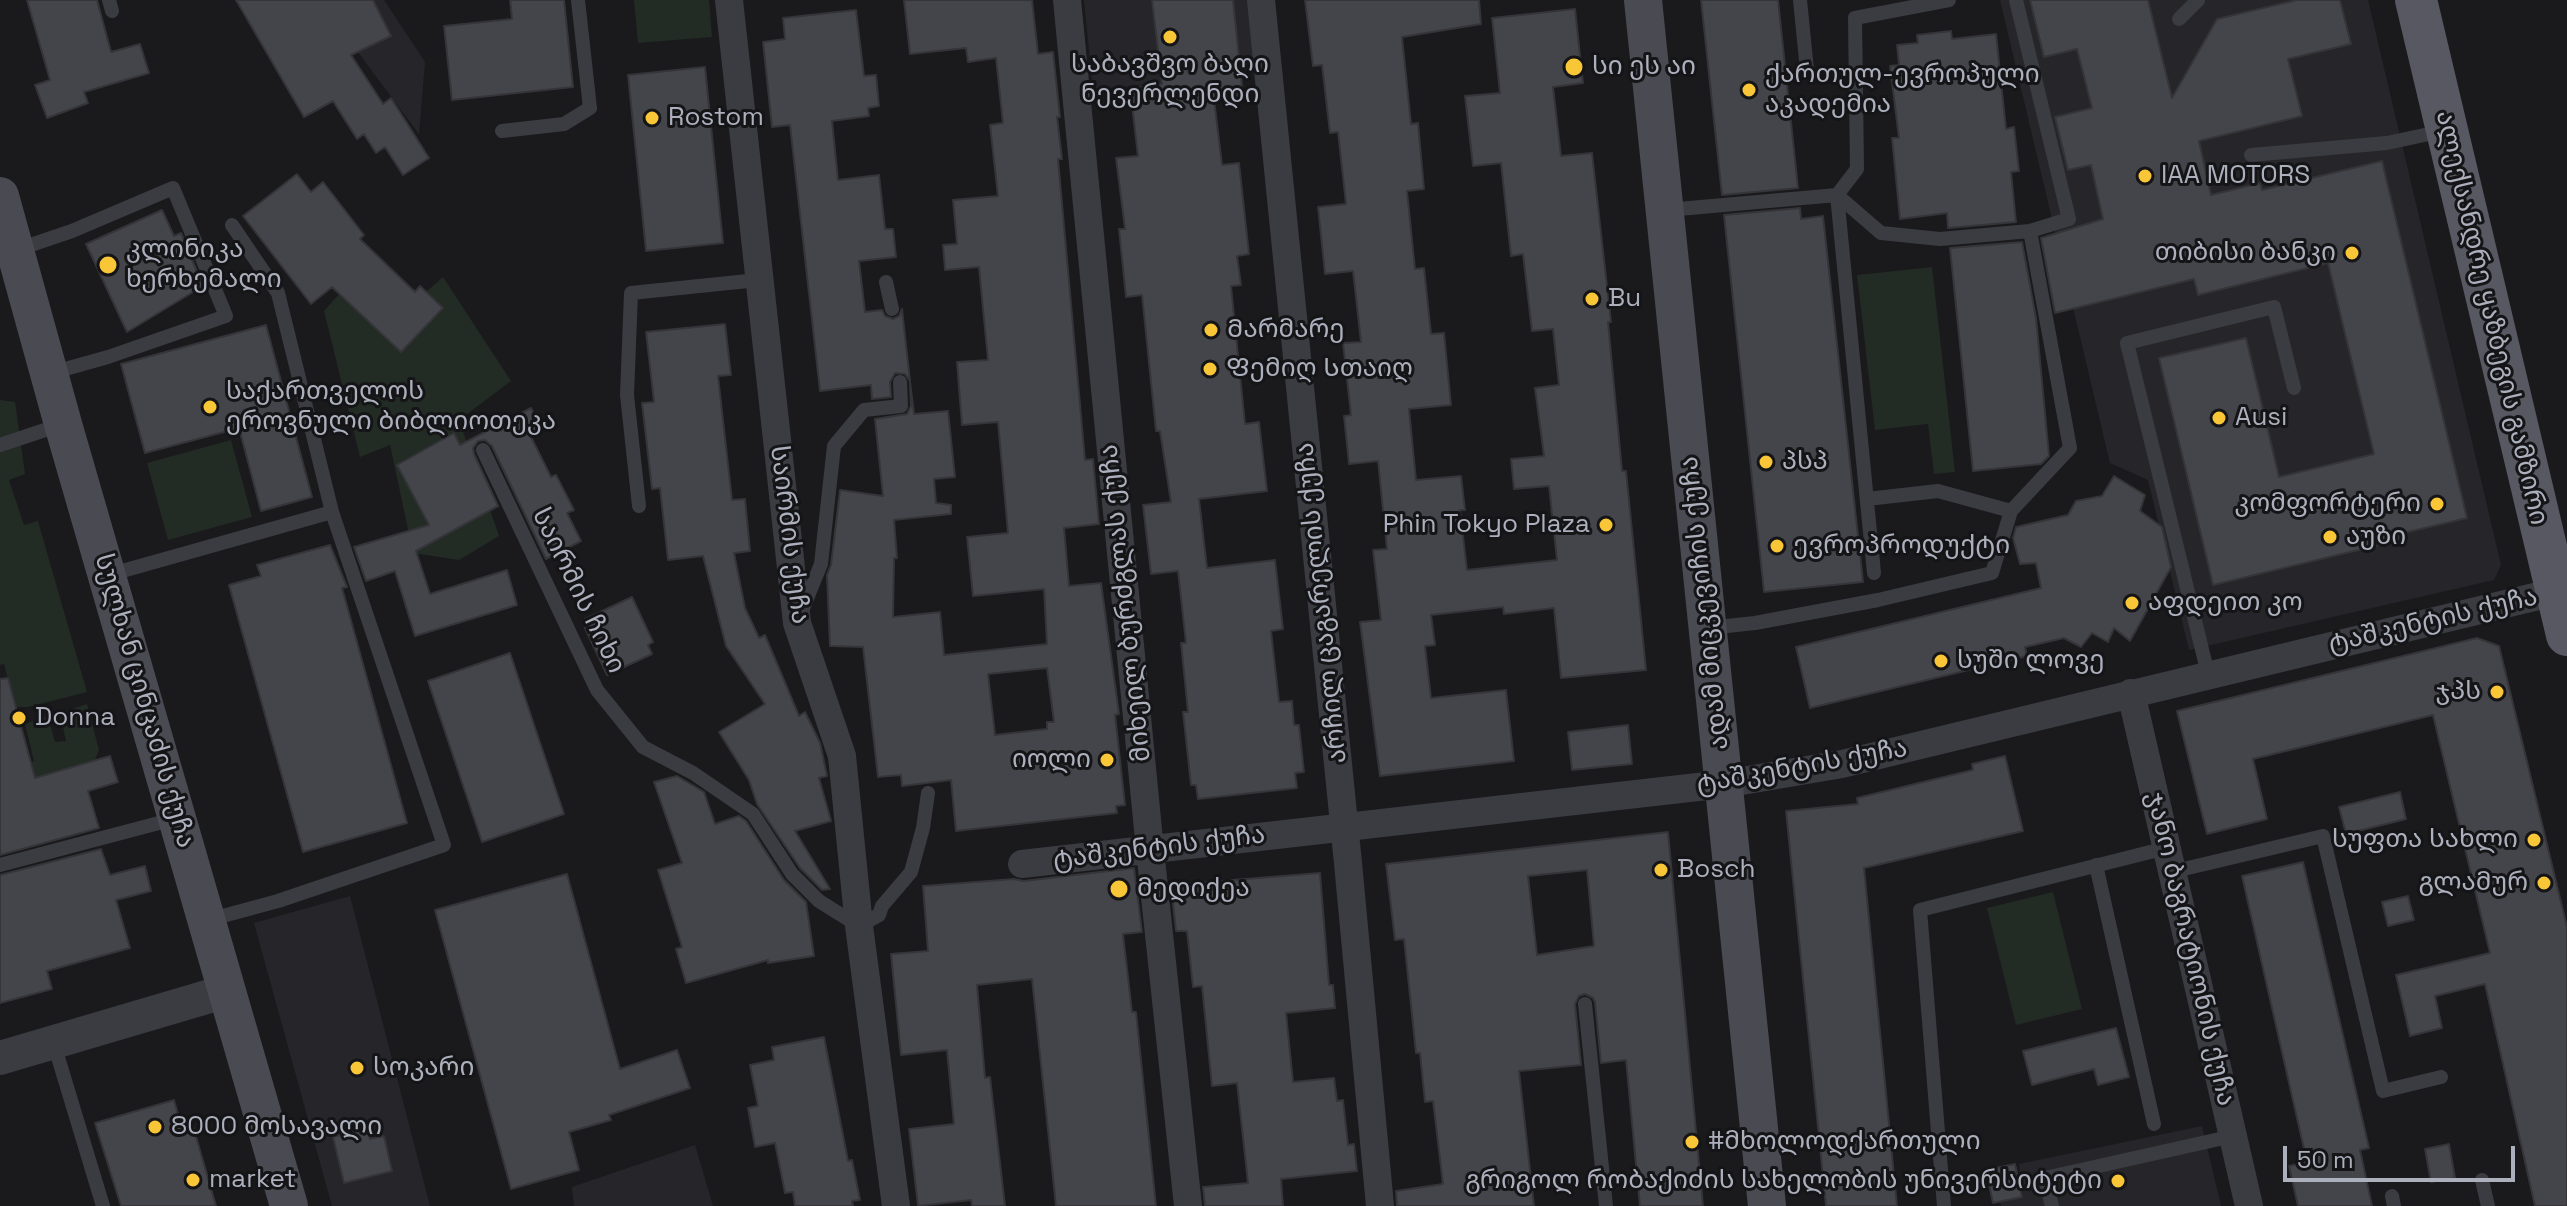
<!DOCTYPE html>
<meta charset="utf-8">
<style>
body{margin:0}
#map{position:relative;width:2567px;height:1206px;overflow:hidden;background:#1a1a1d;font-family:"Space Grotesk",sans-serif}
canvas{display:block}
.scale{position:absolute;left:2283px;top:1146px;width:232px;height:36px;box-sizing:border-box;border:4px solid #acb0bc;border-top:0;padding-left:10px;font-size:24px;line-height:28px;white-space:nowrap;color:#acb0bc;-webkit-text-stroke:6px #151518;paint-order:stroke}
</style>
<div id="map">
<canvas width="2567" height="1206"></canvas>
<div class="scale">50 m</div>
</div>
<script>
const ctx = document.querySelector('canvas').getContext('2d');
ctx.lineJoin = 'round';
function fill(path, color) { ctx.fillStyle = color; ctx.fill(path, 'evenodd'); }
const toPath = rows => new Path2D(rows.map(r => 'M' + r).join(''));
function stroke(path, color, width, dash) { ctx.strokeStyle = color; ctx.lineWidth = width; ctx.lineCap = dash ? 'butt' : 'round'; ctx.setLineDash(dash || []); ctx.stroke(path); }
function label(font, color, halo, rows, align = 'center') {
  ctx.font = font + ' "Space Grotesk","Noto Sans Georgian",sans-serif'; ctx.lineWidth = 6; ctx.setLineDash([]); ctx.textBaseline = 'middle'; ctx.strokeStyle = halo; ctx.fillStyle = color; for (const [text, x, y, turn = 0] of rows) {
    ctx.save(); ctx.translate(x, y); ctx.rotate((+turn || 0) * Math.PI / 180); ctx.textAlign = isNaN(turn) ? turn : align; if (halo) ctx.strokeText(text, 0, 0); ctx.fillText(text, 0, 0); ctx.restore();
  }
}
const built = toPath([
 [319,0,384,0,425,62,419,134],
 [1084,0,1249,0,1257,73,1093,90],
 [2000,0,2368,0,2501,565,2494,580,2189,650,2148,480,2110,463],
 [350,896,430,1206,332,1206,254,923],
 [2202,1126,2221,1206,2001,1206,2000,1202,2023,1197,2019,1164],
 [695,1145,713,1206,574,1206,572,1187]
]);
const green = toPath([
 [634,0,709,0,712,37,638,43],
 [1932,267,1955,472,1934,474,1928,424,1875,430,1857,275],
 [443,277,511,381,459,420,499,536,459,560,413,553,390,445,360,457,324,311,341,292,382,331],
 [0,400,15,402,25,474,9,480,24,525,38,521,87,692,28,707,15,707,4,664,0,665],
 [231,440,252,517,168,540,147,463],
 [87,704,99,750,95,760,61,790,0,772,34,761,25,724,48,716,55,742,66,741,60,713],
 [2053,892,2082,1009,2016,1025,1987,908]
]);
const building = toPath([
 [27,0,97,0,111,52,140,44,149,73,84,92,88,103,47,118,35,85,50,80,27,0],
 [236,0,373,0,391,36,351,55,383,104,391,98,429,158,403,175,385,147,376,153,364,134,357,139,333,101,304,117,236,0],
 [510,0,564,0,573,87,452,100,444,26,512,19,510,0],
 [904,0,1032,0,1038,54,1053,52,1060,117,1057,117,1062,159,1058,159,1085,460,1093,459,1099,524,1064,528,1069,586,1101,583,1119,714,1115,715,1125,805,1116,806,1117,813,956,831,951,780,902,786,901,775,878,777,863,647,830,646,827,575,831,565,840,490,883,496,875,419,907,414,911,406,910,382,914,414,948,411,955,477,934,479,936,503,951,505,951,514,894,520,897,558,894,558,893,617,940,612,944,655,1047,644,1044,589,973,596,967,537,1008,533,998,422,962,425,957,362,988,360,979,267,945,270,943,245,957,244,953,200,998,196,990,125,1003,123,996,58,968,62,966,48,910,54,904,0],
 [1047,668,1054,722,1047,722,1047,729,995,735,988,674,1047,668],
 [1152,0,1233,0,1243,96,1214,99,1222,165,1239,163,1249,254,1237,256,1241,285,1231,286,1245,424,1259,422,1267,491,1199,499,1207,568,1275,560,1283,629,1271,631,1279,702,1292,701,1294,725,1299,725,1304,772,1295,773,1297,788,1198,799,1196,785,1191,785,1183,712,1188,712,1181,643,1186,643,1178,571,1151,574,1143,505,1171,502,1160,431,1156,431,1142,295,1126,297,1119,229,1125,229,1116,158,1138,156,1130,88,1162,84,1152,0],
 [1305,0,1479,0,1481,24,1402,37,1411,124,1418,123,1424,189,1407,191,1415,269,1424,268,1431,334,1444,333,1451,405,1409,409,1416,480,1461,476,1465,510,1460,510,1467,570,1557,560,1549,486,1514,489,1511,459,1544,456,1535,388,1559,385,1553,329,1532,331,1523,254,1511,256,1501,163,1473,166,1465,96,1500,93,1492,18,1575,9,1583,83,1553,87,1561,156,1592,153,1611,322,1608,322,1622,471,1626,471,1646,670,1561,678,1554,608,1504,614,1503,607,1431,615,1435,645,1425,646,1431,698,1506,690,1514,761,1380,776,1360,622,1381,620,1373,550,1387,549,1378,461,1349,464,1344,416,1351,415,1343,343,1361,342,1353,271,1325,274,1318,207,1346,204,1338,132,1330,133,1322,65,1313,66,1305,0],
 [1701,0,1778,0,1798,188,1722,195,1701,0],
 [2030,0,2148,0,2172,98,2217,19,2297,0,2340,0,2351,44,2288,59,2302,116,2199,141,2211,195,2260,183,2262,190,2382,161,2467,518,2399,534,2400,540,2213,585,2159,358,2246,338,2279,477,2374,454,2328,263,2198,295,2194,279,2055,313,2041,238,2103,219,2091,165,2068,170,2055,117,2092,108,2077,49,2044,57,2030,0],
 [856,10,864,76,876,75,879,106,868,108,869,116,832,121,838,180,879,175,885,229,893,229,896,257,859,261,865,312,882,310,885,316,893,319,899,316,902,309,910,381,905,374,895,373,890,382,891,397,872,399,871,385,820,391,790,125,772,127,763,42,785,39,783,18,856,10],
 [1951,31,1952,39,1996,34,2006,129,2014,127,2019,171,2011,172,2016,222,1948,228,1947,213,1900,219,1892,138,1899,138,1890,66,1899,65,1897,45,1918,43,1917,35,1951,31],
 [705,67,723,243,646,251,628,75,705,67],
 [297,174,311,192,323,182,364,235,360,239,415,292,420,286,443,308,401,352,332,287,311,304,243,216,297,174],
 [1800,208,1801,219,1823,216,1863,582,1764,592,1724,215,1800,208],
 [162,210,174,236,181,233,203,286,127,332,86,244,162,210],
 [2022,242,2036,318,2049,456,2041,464,1973,471,1950,248,2022,242],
 [725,324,731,375,718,376,732,500,745,499,750,551,734,553,745,608,759,638,765,635,799,716,805,712,820,743,827,776,819,778,831,821,795,831,830,889,822,890,800,868,757,804,749,780,719,732,765,704,726,646,703,556,668,560,660,488,652,489,642,403,654,402,646,332,725,324],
 [266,325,312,497,261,511,239,428,145,453,121,364,266,325],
 [531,408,542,429,530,435,551,477,556,475,574,510,567,513,581,541,546,559,492,446,485,440,478,441,473,448,474,454,498,506,416,551,430,594,507,570,517,605,415,636,395,571,366,581,354,547,429,525,397,465,454,433,460,445,531,408],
 [2114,476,2145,495,2140,511,2162,527,2171,567,2130,641,2114,628,2108,642,2092,633,2081,647,2064,638,2025,647,2027,656,1810,708,1796,647,2041,588,2036,563,2020,564,2013,538,2016,527,2068,515,2076,501,2102,496,2114,476],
 [330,545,347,587,342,588,407,823,303,852,229,585,261,576,257,565,330,545],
 [632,597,653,642,648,645,652,654,607,675,585,628,587,627,585,619,632,597],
 [2477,638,2499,646,2567,927,2567,1206,2535,1206,2485,984,2435,996,2442,1028,2410,1036,2396,975,2490,953,2433,715,2253,759,2267,819,2207,834,2177,711,2477,638],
 [510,653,564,814,482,842,428,681,510,653],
 [8,678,35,778,110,756,118,782,88,791,99,828,0,855,0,679,8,678],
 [1628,725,1632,764,1572,770,1568,732,1628,725],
 [2005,756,2023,831,1864,868,1897,1206,1826,1206,1786,811,1858,804,1857,798,1973,770,1972,764,2005,756],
 [677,776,704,792,715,824,739,816,746,821,784,880,806,902,814,956,768,963,768,960,686,983,676,949,682,947,658,870,682,863,654,782,677,776],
 [2400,792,2406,819,2346,834,2339,807,2400,792],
 [1668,832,1703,1206,1640,1206,1626,1060,1601,1063,1595,1002,1593,998,1585,994,1579,996,1575,1004,1581,1065,1519,1071,1534,1206,1397,1206,1396,1191,1443,1184,1433,1101,1425,1102,1420,1053,1416,1053,1404,939,1395,940,1386,864,1668,832],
 [1587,870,1594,946,1537,955,1528,876,1587,870],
 [101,849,110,875,145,866,151,891,116,900,130,948,47,971,52,989,0,1003,0,875,101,849],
 [2303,862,2369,1148,2360,1150,2372,1206,2298,1206,2289,1166,2307,1162,2242,876,2303,862],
 [1134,868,1142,932,1123,934,1132,1012,1136,1012,1156,1206,1056,1206,1032,979,977,985,985,1078,990,1077,1005,1206,972,1206,971,1200,918,1206,909,1129,954,1124,947,1050,901,1055,891,954,928,951,923,886,1014,879,1024,881,1134,868],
 [1320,873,1329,985,1333,985,1335,1008,1286,1013,1293,1082,1334,1078,1337,1101,1343,1100,1348,1145,1354,1144,1357,1171,1281,1179,1283,1206,1205,1206,1203,1187,1248,1183,1237,1083,1212,1086,1202,986,1193,987,1187,931,1176,931,1171,885,1320,873],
 [567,874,620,1069,677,1050,690,1088,609,1115,611,1120,569,1132,579,1170,511,1189,435,910,567,874],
 [2408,896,2414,920,2388,926,2382,902,2408,896],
 [2116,1028,2129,1077,2098,1085,2094,1069,2032,1085,2023,1051,2116,1028],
 [824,1037,848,1161,852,1160,860,1200,852,1201,853,1206,795,1206,793,1192,785,1193,775,1143,755,1147,748,1108,758,1106,750,1065,774,1060,772,1047,824,1037],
 [174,1100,182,1129,193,1126,216,1206,121,1206,95,1123,174,1100],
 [368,1128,370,1139,384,1136,392,1171,344,1183,333,1137,368,1128],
 [2449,1144,2455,1178,2431,1182,2425,1149,2449,1144],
 [2015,1164,2022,1197,1993,1203,1986,1170,2015,1164]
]);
const service = toPath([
 [109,0,112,11],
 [1800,0,1807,70],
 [2016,0,2069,219,2030,231],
 [2179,19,2198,0],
 [502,131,564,124,590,108,578,0],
 [2251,155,2387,143,2443,131],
 [1667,210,1837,195,1881,233,1940,239,2030,231,2070,448,2011,511,1992,573,1878,600,1755,623,1708,628],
 [16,250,72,231,173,188,226,316,108,357,51,373],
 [886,282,892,309],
 [0,445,60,425],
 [483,450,597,690,643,747,693,773,753,814,792,874,819,901,859,926,879,915,882,906,911,872,923,828,928,793],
 [1867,499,1938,491,2011,511],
 [639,506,627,395,631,293,758,280],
 [1874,573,1837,195,1857,169,1855,18,1949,0],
 [108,575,332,512,278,293,232,225],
 [802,611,821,564,834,446,864,410,901,406,900,382],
 [2208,674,2127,343,2274,307,2294,388],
 [0,865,174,819],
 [2096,865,2154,1124],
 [2171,872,2323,836,2383,1091,2441,1077],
 [208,920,278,901,444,845,332,512],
 [1585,1004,1606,1206],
 [54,1044,103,1206],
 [2482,1180,2488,1206],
 [2392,1196,2394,1206],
 [1944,1206,1920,910,2166,848],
 [2052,1206,2045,1178,2233,1136]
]);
const minor = toPath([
 [729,0,797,623,842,756,859,926,896,1206],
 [1067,0,1150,850,1188,1206],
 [1261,0,1348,863,1380,1206],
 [2131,693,2249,1206],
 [1022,864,1724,784,1842,764,2567,589]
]);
const tertiary = toPath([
 [0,1058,227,991]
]);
const secondary = toPath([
 [1643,0,1767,1206],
 [0,196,63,424,289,1206]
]);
const primary = toPath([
 [2416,0,2567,635]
]);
const markers = [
 [1170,37,8,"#f8c636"],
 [1574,67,10,"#f8c636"],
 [1749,90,8,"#f8c636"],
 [652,118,8,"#f8c636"],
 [2145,176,8,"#f8c636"],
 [2352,253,8,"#f8c636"],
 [108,265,10,"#f8c636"],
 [1592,299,8,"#f8c636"],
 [1211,330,8,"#f8c636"],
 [1210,369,8,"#f8c636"],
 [210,407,8,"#f8c636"],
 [2219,418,8,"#f8c636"],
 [1766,462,8,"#f8c636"],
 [2437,504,8,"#f8c636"],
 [1606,525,8,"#f8c636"],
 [2330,537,8,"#f8c636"],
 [1777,546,8,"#f8c636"],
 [2132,603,8,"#f8c636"],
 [1941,661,8,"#f8c636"],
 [2497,692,8,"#f8c636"],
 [19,718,8,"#f8c636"],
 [1107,760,8,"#f8c636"],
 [2534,840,8,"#f8c636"],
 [1661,870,8,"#f8c636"],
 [2544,883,8,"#f8c636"],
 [1119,889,10,"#f8c636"],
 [357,1068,8,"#f8c636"],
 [155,1127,8,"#f8c636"],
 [1692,1142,8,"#f8c636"],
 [193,1180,8,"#f8c636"],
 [2118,1181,8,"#f8c636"]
];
const poiNames = [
 ["საბავშვო ბაღი",1170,65,"center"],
 ["ნევერლენდი",1170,95,"center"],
 ["სი ეს აი",1592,67],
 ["ქართულ-ევროპული",1765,75],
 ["აკადემია",1765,105],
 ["Rostom",668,118],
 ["IAA MOTORS",2161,176],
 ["კლინიკა",126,250],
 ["ხერხემალი",126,280],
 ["თიბისი ბანკი",2336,253,"right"],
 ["Bu",1608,299],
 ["Მარმარე",1227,330],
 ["Ფემიღ Სთაიღ",1226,369],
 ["საქართველოს",226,392],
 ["ეროვნული ბიბლიოთეკა",226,422],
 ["Ausi",2235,418],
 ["პსპ",1782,462],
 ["კომფორტერი",2421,504,"right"],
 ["Phin Tokyo Plaza",1590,525,"right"],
 ["აუზი",2346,537],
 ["ევროპროდუქტი",1793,546],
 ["აფდეით კო",2148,603],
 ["სუში ლოვე",1957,661],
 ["ჯპს",2481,692,"right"],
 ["Donna",35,718],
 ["იოლი",1091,760,"right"],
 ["სუფთა სახლი",2518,840,"right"],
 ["Bosch",1677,870],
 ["გლამურ",2528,883,"right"],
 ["მედიქეა",1137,889],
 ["სოკარი",373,1068],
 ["8000 მოსავალი",171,1127],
 ["#მხოლოდქართული",1708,1142],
 ["market",209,1180],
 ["გრიგოლ რობაქიძის სახელობის უნივერსიტეტი",2102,1181,"right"]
];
const streetNames = [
 ["ალექსანდრე ყაზბეგის გამზირი",2491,318,77],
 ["საირმის ქუჩა",789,535,83],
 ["საირმის ჩიხი",578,591,64],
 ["მიხეილ ბურძგლას ქუჩა",1126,603,-96],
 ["არჩილ ცაგარელის ქუჩა",1322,603,-96],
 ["ადამ მიცკევიჩის ქუჩა",1705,603,-96],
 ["ტაშკენტის ქუჩა",2433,621,-13],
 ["სულხან ცინცაძის ქუჩა",144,701,74],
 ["ტაშკენტის ქუჩა",1802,767,-10],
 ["ტაშკენტის ქუჩა",1159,848,-7],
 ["ჯანო ბაგრატიონის ქუჩა",2190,949,77]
];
fill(built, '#26262a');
fill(green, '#222b24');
fill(building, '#44454a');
stroke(building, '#343439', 2);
stroke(service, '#3b3c42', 14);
stroke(minor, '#3b3c42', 28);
stroke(tertiary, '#3b3c42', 34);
stroke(secondary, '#494a52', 38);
stroke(primary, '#575861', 42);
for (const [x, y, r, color] of markers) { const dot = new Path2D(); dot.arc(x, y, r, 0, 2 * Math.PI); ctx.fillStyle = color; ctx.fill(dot); stroke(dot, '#151518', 3); }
label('26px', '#acb0bc', '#151518', poiNames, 'left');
label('26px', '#acb0bc', '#151518', streetNames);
</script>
